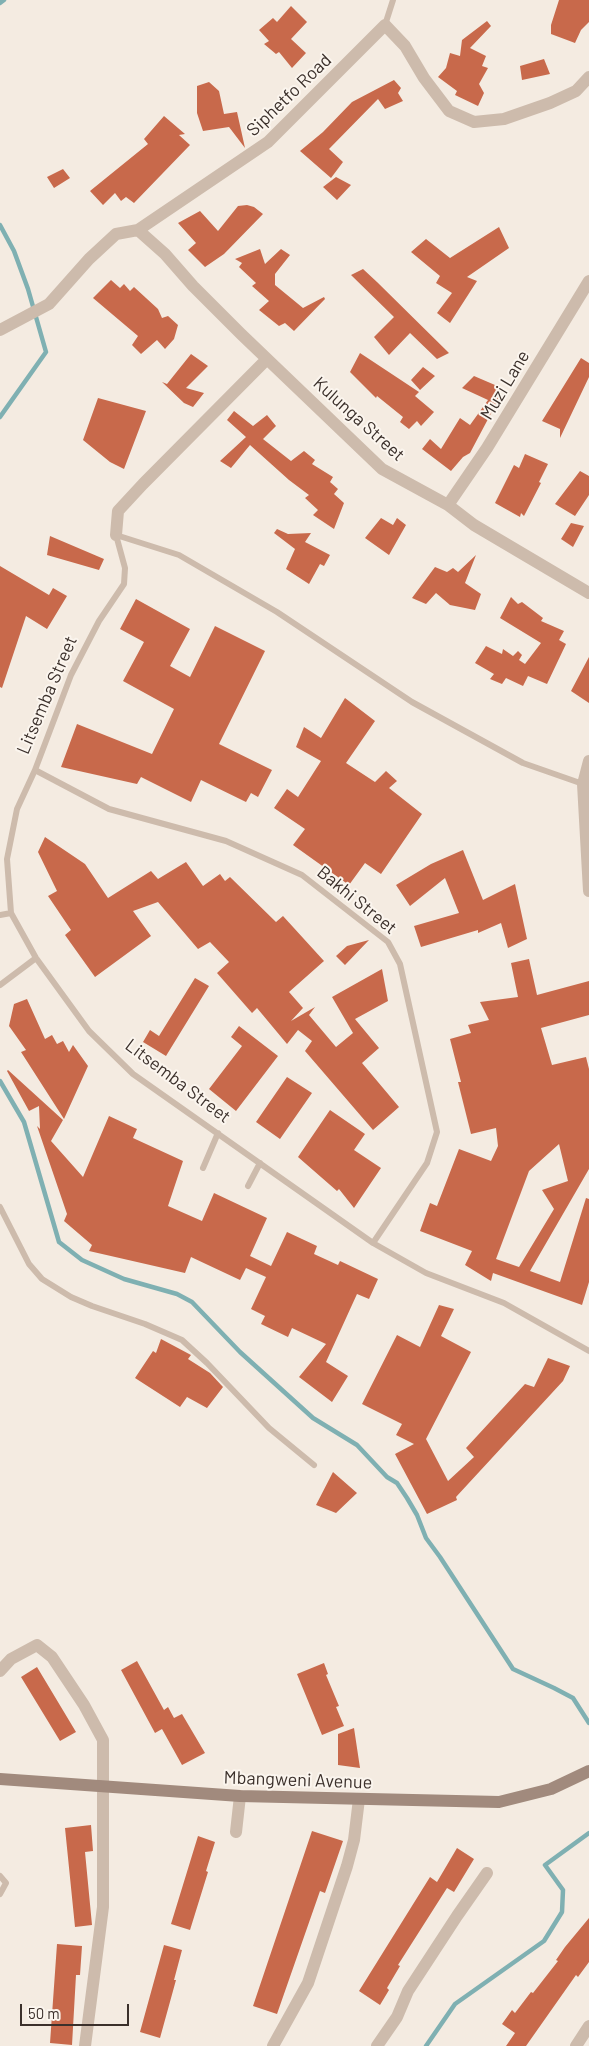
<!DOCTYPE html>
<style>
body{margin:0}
#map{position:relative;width:589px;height:2046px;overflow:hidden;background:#f4ebe1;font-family:Barlow,sans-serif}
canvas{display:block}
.scale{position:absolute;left:20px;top:2004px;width:109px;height:22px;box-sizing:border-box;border:2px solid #3b302b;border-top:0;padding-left:6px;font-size:15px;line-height:18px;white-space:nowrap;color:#3b302b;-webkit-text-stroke:4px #fbf5ee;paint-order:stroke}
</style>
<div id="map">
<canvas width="589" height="2046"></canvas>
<div class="scale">50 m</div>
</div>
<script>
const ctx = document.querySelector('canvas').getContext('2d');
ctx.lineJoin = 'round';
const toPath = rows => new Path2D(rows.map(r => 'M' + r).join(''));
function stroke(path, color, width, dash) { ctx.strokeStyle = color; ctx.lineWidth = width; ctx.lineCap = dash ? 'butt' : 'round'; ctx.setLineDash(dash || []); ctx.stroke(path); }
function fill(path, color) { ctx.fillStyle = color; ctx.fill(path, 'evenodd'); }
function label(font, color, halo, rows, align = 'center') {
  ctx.font = font + ' Barlow,sans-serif'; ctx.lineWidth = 4; ctx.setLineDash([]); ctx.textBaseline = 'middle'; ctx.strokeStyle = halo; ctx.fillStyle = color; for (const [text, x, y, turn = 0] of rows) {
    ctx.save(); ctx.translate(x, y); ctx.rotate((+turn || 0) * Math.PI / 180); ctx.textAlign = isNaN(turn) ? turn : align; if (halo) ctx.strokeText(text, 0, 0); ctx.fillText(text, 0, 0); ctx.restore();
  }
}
const stream = toPath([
 [0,3,4,0],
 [0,225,14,251,28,289,46,352,0,417],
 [0,1081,24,1122,59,1242,82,1260,124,1279,177,1294,192,1302,240,1352,313,1418,357,1445,387,1477,397,1483,407,1498,417,1515,426,1538,440,1557,513,1669,554,1688,573,1698,589,1723],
 [426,2046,455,2004,544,1941,562,1912,563,1890,545,1865,589,1833]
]);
const building = toPath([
 [559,0,589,0,589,22,581,30,575,43,551,34,551,25],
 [291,6,307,22,291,39,306,53,292,68,279,52,276,54,264,44,269,41,259,30,273,18,277,22],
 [487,21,491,26,470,48,486,56,482,66,488,68,479,84,484,93,478,106,455,95,457,91,438,77,446,68,450,53,460,56,462,40],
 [544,59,550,74,522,80,520,66],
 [394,80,401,88,398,93,403,101,385,109,378,99,329,149,343,162,331,178,300,151,323,132,352,102],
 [209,82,219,91,224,114,237,112,245,148,229,127,203,131,197,113,197,86],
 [164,116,185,134,179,135,190,145,134,203,126,197,121,201,115,193,103,205,90,191,148,144,144,139],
 [63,169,70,178,54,188,47,177],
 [336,177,351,185,337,200,323,187],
 [247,205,254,207,263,214,224,254,205,267,188,250,196,243,178,223,200,211,218,231,238,206],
 [499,227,509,248,467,277,477,281,450,323,437,313,452,293,436,283,440,276,411,252,426,239,450,258],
 [260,249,265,264,281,249,290,255,275,274,275,285,303,308,324,297,325,299,294,331,285,323,279,326,259,310,269,301,252,286,256,283,239,267,242,263,235,259],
 [363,269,377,282,449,353,437,359,410,333,389,355,374,337,394,317,351,275],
 [111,280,120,288,124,284,130,291,134,287,158,309,162,318,168,316,178,325,174,339,165,349,157,340,141,354,132,345,138,336,93,298],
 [360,353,419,392,415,396,434,412,421,426,417,421,409,429,400,422,403,417,377,396,376,398,350,372],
 [191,354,208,366,186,388,204,393,193,407,184,403,162,382,167,384],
 [581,358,589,363,589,377,560,438,560,429,542,421],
 [423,367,435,376,420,390,411,380],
 [474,376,502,388,496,404,470,453,463,457,451,471,422,449,430,439,441,449,460,418,470,425,488,400,462,388],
 [98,398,146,411,124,469,110,462,83,440],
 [234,411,253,426,267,415,276,426,263,439,291,461,304,451,315,460,312,464,333,477,330,482,338,489,334,494,344,503,334,529,313,515,318,510,305,498,309,495,289,480,250,445,231,468,220,461,246,437,227,420],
 [525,454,548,464,539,482,541,483,524,516,521,513,520,517,495,503,514,465,519,468],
 [580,471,589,476,589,495,575,516,555,504],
 [381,518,393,525,397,518,406,525,389,555,365,538],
 [571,523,584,526,573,547,561,539],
 [277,529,288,534,311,533,305,542,330,555,324,566,320,564,309,584,286,569,295,549,274,533],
 [50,536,104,559,99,570,47,555],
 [476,555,465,583,481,594,475,610,450,605,436,593,426,604,412,598,435,567,447,572,453,568,458,572],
 [0,566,49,595,53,588,67,596,47,629,26,616,2,688,0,687],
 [511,597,518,604,522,602,543,618,541,621,564,631,559,640,566,644,547,684,528,676,523,686,506,678,502,684,490,679,494,674,475,663,486,646,502,654,503,649,513,656,518,651,522,655,519,660,525,664,541,643,500,618],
 [136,599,190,629,170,666,190,677,215,626,265,651,219,744,272,770,258,797,251,793,246,802,201,780,191,802,141,777,137,784,61,767,77,724,152,754,174,709,123,681,144,642,120,629],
 [589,657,589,703,571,691],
 [345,698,375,721,346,763,375,782,386,771,397,781,389,788,422,814,381,874,365,863,349,885,293,845,305,829,274,808,287,789,298,797,321,761,296,747,304,727,321,738],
 [45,837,85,864,108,898,151,871,158,879,186,862,203,886,220,874,225,881,230,877,276,922,283,916,324,961,289,992,303,1008,291,1021,315,1007,309,1015,336,1047,353,1033,332,997,382,969,388,1001,355,1019,379,1048,362,1063,399,1107,373,1130,305,1051,312,1041,298,1030,287,1044,257,1008,252,1013,217,973,229,962,210,942,198,949,158,902,133,911,151,936,95,977,65,935,71,930,48,896,57,891,38,852],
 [463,850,483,900,515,884,527,939,508,948,501,923,478,933,478,930,421,947,414,926,459,913,445,878,410,906,396,885,431,864],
 [369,940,345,965,336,956,347,946],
 [529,959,537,995,589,981,589,1015,541,1028,552,1065,586,1057,589,1069,589,1169,530,1271,560,1282,586,1198,589,1199,589,1282,582,1305,493,1273,491,1281,465,1265,472,1251,420,1231,430,1203,437,1206,459,1149,491,1161,498,1146,496,1128,471,1134,458,1082,461,1082,450,1039,471,1033,468,1025,489,1020,480,1002,518,997,511,963],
 [559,1144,568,1181,542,1190,554,1209,519,1267,496,1259,529,1171],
 [195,978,209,986,166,1056,143,1042,150,1030,159,1036],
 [27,999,45,1039,52,1035,57,1044,63,1041,69,1052,73,1045,88,1066,64,1119,21,1052,26,1050,9,1026,14,1004],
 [239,1026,278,1056,236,1111,209,1089,242,1046,231,1037],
 [8,1070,63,1120,51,1141,83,1177,109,1116,137,1129,133,1138,183,1161,168,1206,202,1221,214,1193,267,1218,250,1256,271,1266,287,1232,317,1246,314,1254,338,1265,340,1261,378,1279,369,1299,357,1294,326,1362,348,1376,332,1402,299,1377,326,1344,292,1328,288,1337,261,1324,265,1316,251,1309,266,1277,246,1268,240,1280,191,1257,185,1273,89,1251,92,1245,64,1221,67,1214,37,1126,40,1129,39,1106,29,1111,7,1071],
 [287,1077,312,1093,280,1139,256,1122],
 [330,1110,365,1134,354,1150,381,1168,354,1208,339,1189,337,1191,298,1157],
 [439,1305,454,1309,441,1336,471,1352,426,1439,448,1481,474,1457,466,1448,525,1384,534,1387,548,1358,570,1366,563,1381,456,1497,457,1500,427,1514,395,1454,414,1444,396,1435,402,1424,362,1404,397,1335,420,1347],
 [161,1339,191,1355,188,1359,210,1373,223,1387,207,1408,187,1397,180,1407,135,1378,153,1351,156,1353],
 [333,1472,357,1493,336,1513,316,1505],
 [137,1661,164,1710,168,1707,174,1718,182,1714,205,1753,182,1765,162,1729,155,1733,121,1670],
 [324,1663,328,1674,326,1675,339,1706,336,1707,344,1726,322,1735,297,1674],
 [37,1667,76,1732,60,1741,21,1677],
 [354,1728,360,1768,338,1765,338,1734],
 [91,1825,93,1851,85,1852,92,1925,75,1927,65,1828],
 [312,1831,343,1841,325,1893,320,1891,277,2014,253,2006],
 [198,1836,215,1842,206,1871,208,1872,190,1930,171,1924],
 [457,1848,474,1859,454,1892,447,1888,398,1965,400,1966,387,1988,389,1990,380,2005,359,1991,430,1877,437,1882],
 [589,1918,589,1962,578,1977,576,1975,526,2046,506,2046,515,2033,502,2024,512,2010,515,2013,531,1992,533,1993,558,1961,556,1960,565,1947],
 [57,1944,82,1946,80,1975,76,1975,72,2045,50,2043],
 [164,1945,182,1950,174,1980,176,1980,160,2038,140,2032]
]);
const lane = toPath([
 [385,25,393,0],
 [116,535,125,568,124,584,99,621,71,675,35,770,17,809,7,859,11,913,36,958,89,1031,133,1074,373,1243,426,1273,504,1303,589,1351],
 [116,535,179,555,277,612,412,702,523,763,583,784],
 [35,770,109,809,226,841,302,875,388,942,400,964,437,1132,427,1163,373,1243],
 [0,915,11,913],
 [0,985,36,958],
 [203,1168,218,1133],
 [248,1186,260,1163],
 [0,1207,29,1264,42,1279,71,1297,92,1306,145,1324,182,1340,207,1363,269,1428,314,1465],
 [0,1876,6,1883,0,1894]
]);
const street = toPath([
 [138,230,165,254,193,286,241,334,382,469,448,505,474,525,589,593],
 [0,330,49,304,89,259,116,234,138,230,268,142,385,25,405,46,424,78,449,111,474,122,504,119,550,103,576,91,589,77],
 [448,505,487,448,589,281],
 [116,535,118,511,143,484,267,359],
 [589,761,583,784,589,891],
 [0,1671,11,1659,37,1645,52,1657,84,1705,103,1740,103,1907,85,2046],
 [236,1832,240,1796],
 [273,2046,308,1983,347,1866,354,1840,359,1799],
 [377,2046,397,2017,408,1991,457,1916,487,1873],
 [576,2046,589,2026]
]);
const secondary = toPath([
 [0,1779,240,1796,499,1802,551,1789,589,1771]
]);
const streetNames = [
 ["Siphetfo Road",289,95,-44],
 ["Muzi Lane",505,385,-59],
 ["Kulunga Street",359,419,42],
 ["Litsemba Street",47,695,-67],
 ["Bakhi Street",357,900,39],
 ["Litsemba Street",178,1081,37],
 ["Mbangweni Avenue",298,1780,2]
];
stroke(stream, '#7fb0b2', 4.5);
fill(building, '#c8694b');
stroke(lane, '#cdbbac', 6);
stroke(street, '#cdbbac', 12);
stroke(secondary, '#a18a7d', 12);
label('18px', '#3b302b', '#fbf5ee', streetNames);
</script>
